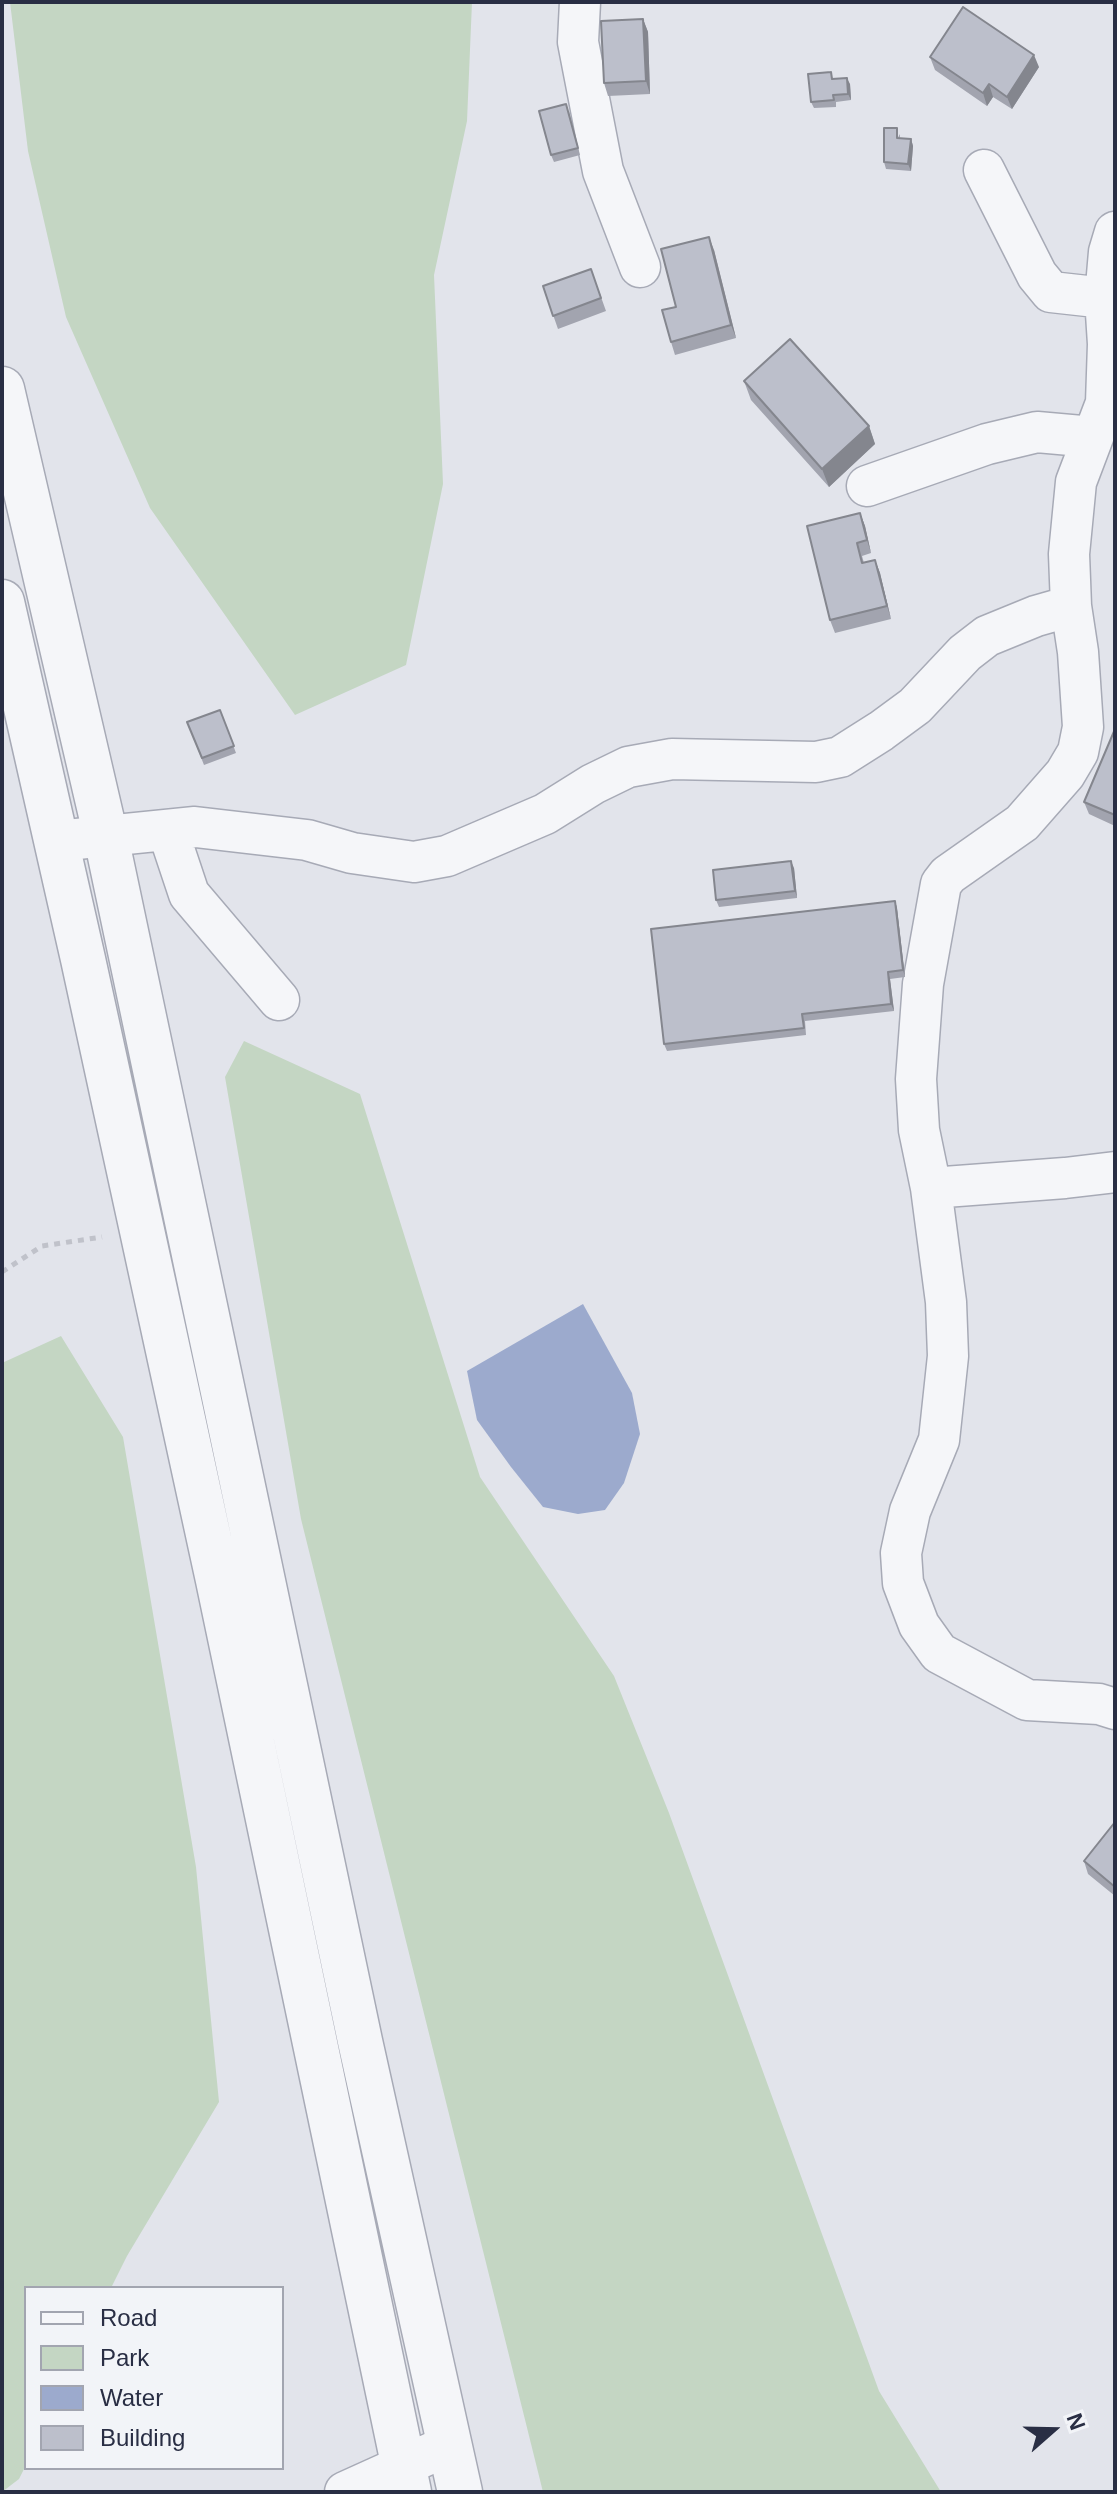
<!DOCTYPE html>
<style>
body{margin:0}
#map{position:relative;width:1117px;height:2494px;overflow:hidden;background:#e2e4eb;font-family:Helvetica,sans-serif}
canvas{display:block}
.frame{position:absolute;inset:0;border:4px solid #292e44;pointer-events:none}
.legend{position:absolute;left:24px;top:2286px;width:260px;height:184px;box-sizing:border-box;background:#f2f4f8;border:2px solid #a2a5b0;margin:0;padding:10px 14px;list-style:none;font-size:24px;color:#292e44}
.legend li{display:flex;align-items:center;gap:16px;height:40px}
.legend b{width:40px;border:2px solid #a2a5b0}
.north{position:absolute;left:1013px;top:2390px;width:80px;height:80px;-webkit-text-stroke:6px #f2f4f8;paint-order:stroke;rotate:70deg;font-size:22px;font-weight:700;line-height:32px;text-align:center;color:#292e44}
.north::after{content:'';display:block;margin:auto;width:28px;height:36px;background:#292e44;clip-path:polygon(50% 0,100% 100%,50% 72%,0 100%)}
</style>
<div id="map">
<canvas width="1117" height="2494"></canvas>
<div class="frame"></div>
<ul class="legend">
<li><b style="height:10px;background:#f5f6f9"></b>Road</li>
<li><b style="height:22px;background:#c4d6c3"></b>Park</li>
<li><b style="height:22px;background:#9caacd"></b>Water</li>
<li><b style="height:22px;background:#bcbfcb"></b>Building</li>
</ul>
<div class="north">N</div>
</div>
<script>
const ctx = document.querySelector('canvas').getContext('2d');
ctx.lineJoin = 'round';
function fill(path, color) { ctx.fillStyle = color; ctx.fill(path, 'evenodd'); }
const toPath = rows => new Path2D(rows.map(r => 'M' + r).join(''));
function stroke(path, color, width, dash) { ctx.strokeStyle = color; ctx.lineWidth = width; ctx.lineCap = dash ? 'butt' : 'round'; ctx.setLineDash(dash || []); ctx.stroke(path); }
const green = toPath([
 [10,2,472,2,467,121,434,275,443,484,406,665,295,715,150,508,66,317,28,151],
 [244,1041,360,1094,480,1477,614,1676,669,1813,879,2391,941,2492,543,2492,301,1519,225,1077],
 [61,1336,123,1437,196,1867,219,2102,127,2256,111,2288,26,2288,26,2465,19,2479,2,2492,2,1363]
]);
const water = toPath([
 [583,1304,632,1393,640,1434,624,1483,605,1510,578,1514,543,1507,511,1467,477,1420,467,1371]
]);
const path = toPath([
 [2,1272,42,1246,102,1237]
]);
const minor = toPath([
 [580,2,578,42,603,171,640,267],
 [984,170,1037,275,1051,292,1105,298],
 [1115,232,1109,252,1105,298,1108,344,1106,403,1076,482,1069,554,1071,606,1078,652,1083,727,1078,752,1065,774,1022,823,948,875,941,884,923,984,916,1079,919,1130,931,1188,946,1302,948,1356,939,1440,910,1511,901,1553,903,1583,919,1625,939,1653,1027,1700,1099,1704,1115,1709],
 [867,486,987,444,1037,432,1093,437],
 [168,831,189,894,279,1000],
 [57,841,195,827,307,840,352,853,414,862,447,856,545,814,593,784,628,767,672,759,816,762,840,757,881,731,915,706,965,653,987,636,1036,616,1071,606],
 [931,1188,1065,1178,1115,1172],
 [345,2492,449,2445]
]);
const tertiary = toPath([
 [2,389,106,837,360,2041,460,2492],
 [2,602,83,959,218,1580,409,2492]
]);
const wall = toPath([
 [643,19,648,32,650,94,608,96,604,83],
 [930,57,1039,67,1012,109,993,97,987,106,935,70],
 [834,79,850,84,851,100,836,102,836,107,814,108,811,102],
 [569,111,580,155,554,162,551,155],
 [900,134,900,138,911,139,913,146,911,171,886,169,884,162],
 [714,250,736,338,675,355,671,342,676,307],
 [591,269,606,311,558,329,543,286],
 [744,381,869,426,875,444,829,487,751,400],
 [860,513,865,526,871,553,862,556,864,563,875,560,880,573,891,619,835,633,830,620],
 [220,710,236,753,204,765,187,722],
 [1115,729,1115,826,1089,814,1084,802],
 [794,868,797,898,719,907,716,900],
 [895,901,897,908,905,977,890,979,894,1011,805,1021,806,1035,667,1051,664,1044],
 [1115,1822,1115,1896,1088,1874,1084,1861]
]);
const shadedWall = toPath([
 [643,19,648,32,650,94,646,81],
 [1034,55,1039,67,1012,109,1007,97],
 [847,78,850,84,851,100,848,94],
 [989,84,993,97,987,106,983,93],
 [911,139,913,146,911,171,908,164],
 [709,237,714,250,736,338,731,325],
 [869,426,875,444,829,487,822,469],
 [860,513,865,526,871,553,867,540],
 [875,560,880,573,891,619,887,606],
 [791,861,794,868,797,898,795,891],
 [895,901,897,908,905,977,903,970],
 [888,972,890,979,894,1011,891,1004]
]);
const building = toPath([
 [963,7,1034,55,1007,97,989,84,983,93,930,57,963,7],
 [643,19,646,81,604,83,601,21,643,19],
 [831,72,832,79,847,78,848,94,833,95,834,100,811,102,808,74,831,72],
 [566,104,578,148,551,155,539,111,566,104],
 [884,128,897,128,897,138,911,139,908,164,884,162,884,128],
 [709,237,731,325,671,342,662,310,676,307,661,249,709,237],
 [591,269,601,298,553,316,543,286,591,269],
 [790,339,869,426,822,469,744,381,790,339],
 [860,513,867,540,857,543,862,563,875,560,887,606,830,620,807,526,860,513],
 [220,710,234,746,202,758,187,722,220,710],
 [1115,729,1115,815,1084,802,1115,729],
 [791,861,795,891,716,900,713,870,791,861],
 [895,901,903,970,888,972,891,1004,802,1014,804,1028,664,1044,651,929,895,901],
 [1115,1822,1115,1887,1084,1861,1115,1822]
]);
fill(green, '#c4d6c3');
fill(water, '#9caacd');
stroke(minor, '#a7aab6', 43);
stroke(tertiary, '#a7aab6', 47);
stroke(path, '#c0c2ca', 5, [6, 6]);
stroke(minor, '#f5f6f9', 40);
stroke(tertiary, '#f5f6f9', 44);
fill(wall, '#a2a4af');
fill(shadedWall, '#84868e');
fill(building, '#bcbfcb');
stroke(building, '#84868e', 2);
</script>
